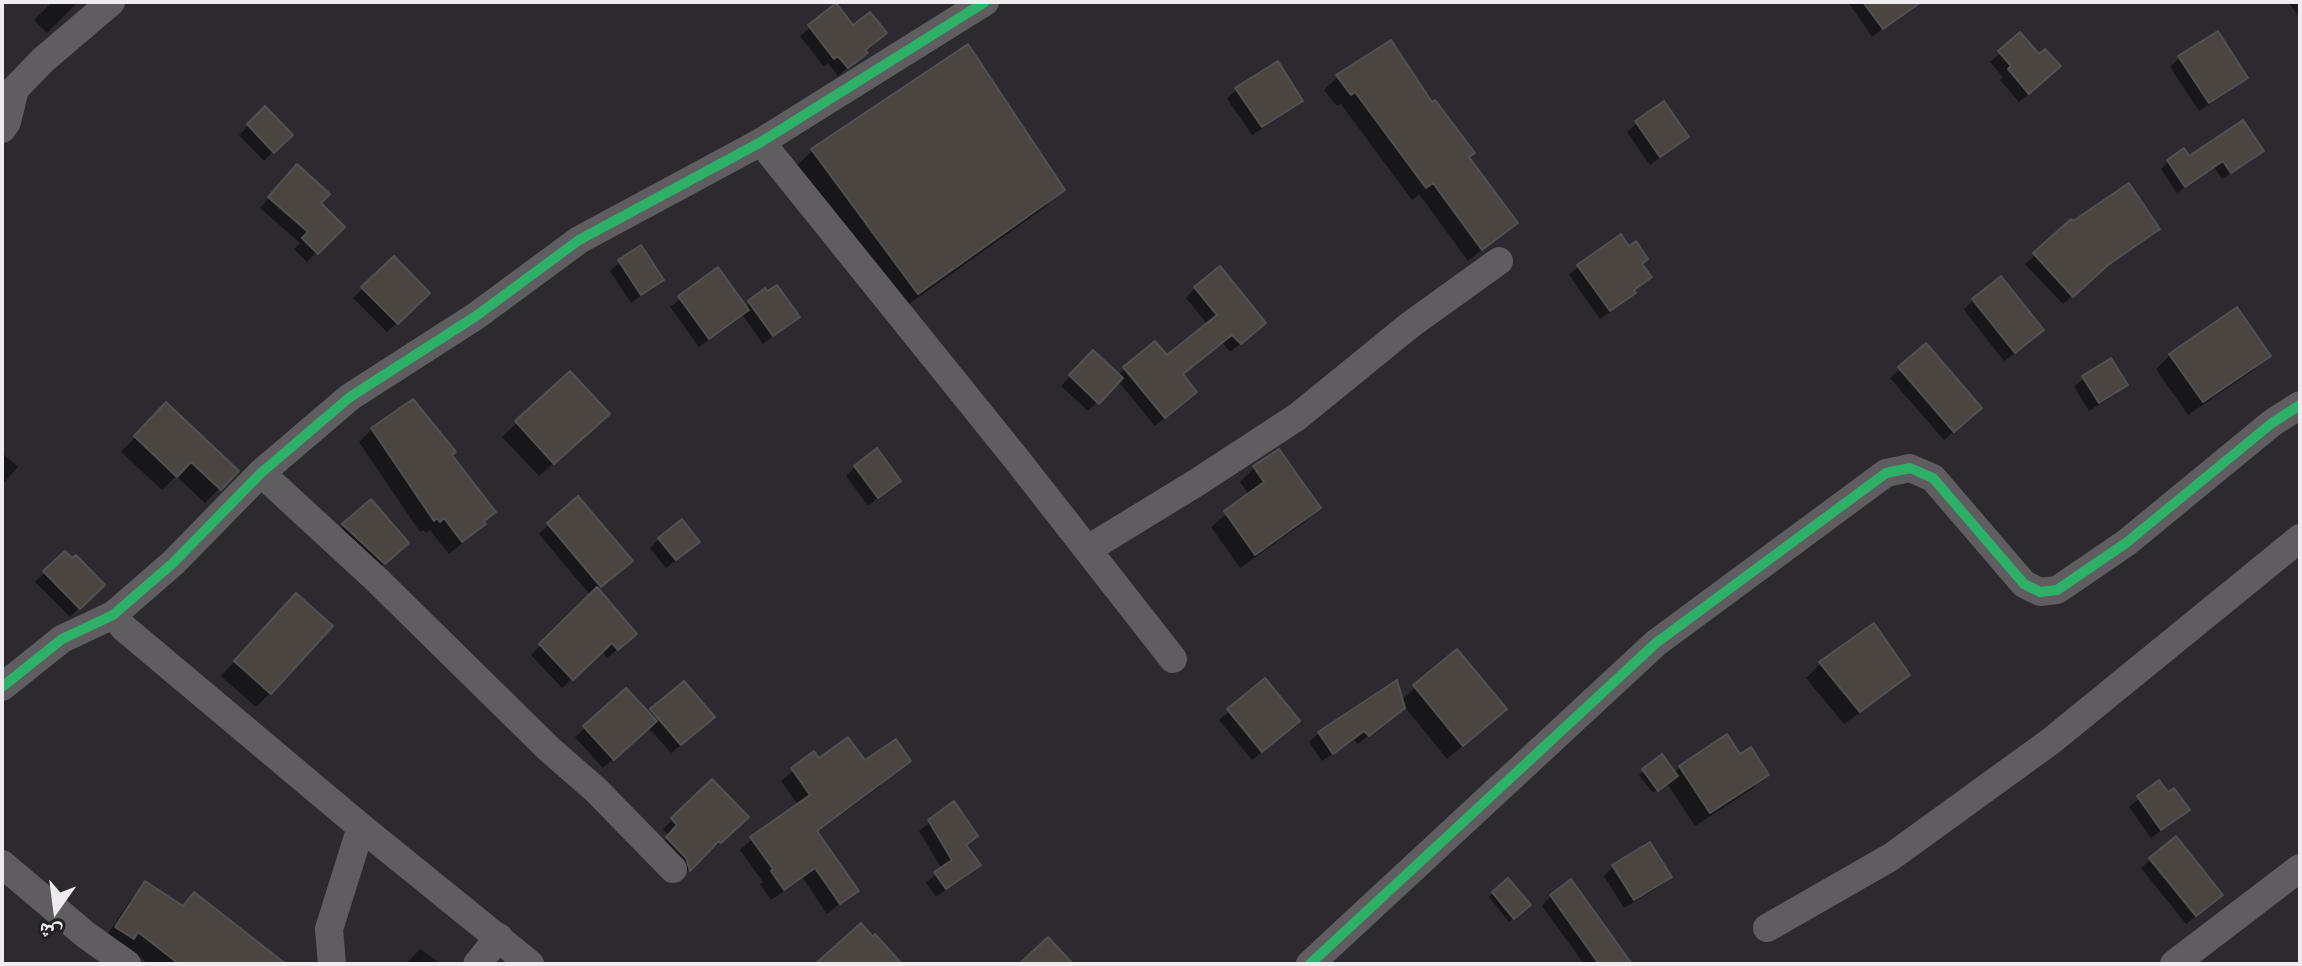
<!DOCTYPE html>
<meta charset="utf-8">
<style>
body{margin:0}
#map{position:relative;width:2302px;height:966px;overflow:hidden;background:#2c2a2e;font-family:Lora,"Noto Naskh Arabic",serif}
canvas{display:block}
.frame{position:absolute;inset:0;border:4px solid #eeecef;pointer-events:none}
.north{position:absolute;left:16px;top:870px;width:80px;height:80px;-webkit-text-stroke:6px #232025;paint-order:stroke;rotate:194deg;font-size:22px;font-weight:700;line-height:32px;text-align:center;color:#eeecef}
.north::after{content:'';display:block;margin:auto;width:28px;height:36px;background:#eeecef;clip-path:polygon(50% 0,100% 100%,50% 72%,0 100%)}
</style>
<div id="map">
<canvas width="2302" height="966"></canvas>
<div class="frame"></div>
<div class="north">ش</div>
</div>
<script>
const ctx = document.querySelector('canvas').getContext('2d');
ctx.lineJoin = 'round';
function fill(path, color) { ctx.fillStyle = color; ctx.fill(path, 'evenodd'); }
const toPath = rows => new Path2D(rows.map(r => 'M' + r).join(''));
function stroke(path, color, width, dash) { ctx.strokeStyle = color; ctx.lineWidth = width; ctx.lineCap = dash ? 'butt' : 'round'; ctx.setLineDash(dash || []); ctx.stroke(path); }
const shadow = toPath([
 [52,2,78,2,47,33,34,20],
 [1848,2,1907,2,1902,13,1872,37],
 [2288,2,2300,2,2300,18],
 [836,6,866,53,838,76,828,63,824,67,800,36],
 [2217,33,2246,77,2236,87,2199,111,2170,67,2179,58],
 [1390,43,1515,223,1468,261,1419,194,1412,200,1341,104,1337,106,1324,90,1337,77],
 [967,47,1063,189,1044,208,899,311,793,169,812,151],
 [2000,53,2039,57,2049,76,2019,102,2000,80,2003,77,1990,62],
 [1237,89,1300,100,1291,110,1252,135,1227,99],
 [265,109,290,134,264,161,239,135],
 [1637,123,1687,137,1650,165,1627,132],
 [2253,158,2222,179,2214,167,2177,193,2161,169,2168,162],
 [288,177,342,227,307,262,294,249,300,243,260,208],
 [2158,228,2096,274,2063,304,2025,264,2035,255],
 [394,259,427,293,387,332,353,298],
 [620,262,662,280,631,303,610,271],
 [1640,265,1649,277,1624,302,1600,319,1569,275,1579,266],
 [718,270,744,307,767,294,797,317,763,344,742,314,699,347,670,307],
 [1195,288,1254,333,1230,352,1222,342,1181,375,1185,401,1155,426,1118,381,1088,411,1061,386,1093,353,1117,376,1125,369,1167,358,1208,325,1186,298],
 [1973,300,2032,340,2004,361,1964,310],
 [1926,346,1970,417,1944,440,1890,378],
 [2170,355,2268,355,2254,370,2188,415,2156,369],
 [2084,378,2126,385,2116,394,2089,411,2074,387],
 [413,401,450,456,494,512,471,536,449,554,430,530,426,533,423,530,420,532,359,442,372,429],
 [166,405,236,471,205,503,176,476,162,490,121,452],
 [517,423,593,428,539,476,502,437],
 [1279,452,1319,508,1305,522,1240,568,1211,527,1249,495,1240,482,1254,468],
 [2,453,18,467,2,485],
 [855,467,898,481,868,506,846,476],
 [370,502,397,552,374,572,334,535],
 [549,524,621,571,597,590,625,643,607,658,601,650,562,688,531,655,591,596,539,534],
 [659,539,697,542,666,568,650,548],
 [65,554,102,585,70,617,35,582],
 [282,610,270,693,256,707,221,676],
 [1873,626,1908,675,1893,689,1844,724,1806,678,1820,664],
 [1457,651,1505,709,1490,723,1447,759,1404,706,1358,744,1354,740,1322,761,1309,742,1319,733,1401,700],
 [1265,681,1288,730,1252,760,1219,720],
 [626,691,648,715,652,710,703,727,671,753,648,727,603,768,575,737],
 [813,754,818,761,908,760,878,788,816,833,856,890,827,914,803,878,771,900,760,884,763,882,740,850,752,839,798,805,781,781],
 [1661,757,1674,773,1680,767,1740,757,1766,775,1752,789,1695,826,1667,783,1653,793,1639,775],
 [712,782,746,817,711,851,708,849,680,878,658,848,669,836,663,829],
 [2159,783,2168,794,2187,810,2151,838,2129,807],
 [954,804,976,836,965,847,978,865,936,897,926,883,942,869,919,831],
 [2151,859,2211,904,2186,924,2141,868],
 [1613,867,1670,877,1660,886,1624,908,1604,876],
 [1508,881,1524,909,1509,922,1489,897],
 [145,884,181,907,194,895,283,964,149,964,125,946,103,941,132,898],
 [1551,896,1623,964,1584,964,1542,906],
 [420,949,441,964,406,964]
]);
const building = toPath([
 [1863,2,1921,2,1883,29,1863,2],
 [836,3,853,25,870,12,887,33,865,50,868,53,848,68,838,56,834,59,808,25,836,3],
 [2218,31,2248,78,2209,103,2178,56,2218,31],
 [2020,32,2039,54,2045,49,2061,66,2029,94,2008,69,2011,66,1998,51,2020,32],
 [1391,40,1432,102,1435,100,1475,153,1469,157,1518,223,1482,250,1433,183,1426,188,1355,92,1351,95,1336,75,1391,40],
 [968,44,1065,190,918,294,811,149,968,44],
 [1278,61,1303,101,1262,127,1235,88,1278,61],
 [1664,101,1689,137,1660,157,1635,121,1664,101],
 [265,106,293,135,274,153,247,124,265,106],
 [2243,120,2264,151,2231,173,2223,161,2185,187,2167,160,2184,148,2189,156,2243,120],
 [297,164,330,194,321,203,345,227,318,254,302,238,308,232,268,197,297,164],
 [2129,183,2160,229,2108,265,2073,297,2033,253,2071,219,2073,221,2129,183],
 [1621,234,1629,246,1636,241,1648,259,1642,264,1652,277,1634,290,1636,293,1610,311,1577,265,1621,234],
 [641,245,664,280,641,295,618,260,641,245],
 [394,256,430,293,398,324,361,287,394,256],
 [1220,266,1266,323,1241,344,1232,335,1183,374,1197,392,1165,418,1123,367,1155,341,1167,355,1217,315,1194,287,1220,266],
 [718,267,749,310,709,339,678,296,718,267],
 [2001,276,2044,330,2015,353,1972,299,2001,276],
 [777,285,800,317,773,336,748,301,765,288,767,291,777,285],
 [2237,307,2271,356,2203,402,2169,354,2237,307],
 [1926,343,1982,408,1954,432,1898,367,1926,343],
 [1093,350,1123,378,1099,404,1069,375,1093,350],
 [2111,358,2128,385,2099,403,2082,376,2111,358],
 [570,371,610,414,554,464,515,421,570,371],
 [413,399,456,452,452,455,496,512,484,521,486,524,462,542,444,518,440,522,437,518,434,521,371,428,413,399],
 [166,402,239,471,221,490,191,462,177,477,134,436,166,402],
 [877,448,901,481,878,498,854,466,877,448],
 [1279,449,1321,508,1255,555,1224,511,1264,482,1253,466,1279,449],
 [578,496,633,561,601,587,547,523,578,496],
 [371,499,409,543,385,564,342,524,371,499],
 [682,519,700,542,676,560,658,538,682,519],
 [65,551,72,558,76,555,105,585,80,609,43,571,65,551],
 [597,587,637,634,618,650,612,643,573,680,539,644,597,587],
 [296,593,333,626,271,694,234,661,296,593],
 [1874,623,1910,675,1860,712,1819,662,1874,623],
 [1457,649,1507,709,1463,746,1413,685,1457,649],
 [1265,678,1300,721,1262,752,1227,709,1265,678],
 [1397,680,1405,708,1369,736,1364,731,1333,754,1318,732,1397,680],
 [684,681,715,717,681,745,650,709,684,681],
 [626,688,657,721,614,760,583,726,626,688],
 [1727,734,1740,754,1751,747,1769,775,1710,813,1679,766,1727,734],
 [848,737,865,760,896,739,911,761,817,831,859,891,840,904,815,868,784,890,771,871,773,869,750,837,810,795,791,768,814,751,819,758,848,737],
 [1662,754,1678,776,1658,791,1642,769,1662,754],
 [712,779,749,817,721,843,719,841,690,871,686,858,666,837,677,825,671,818,712,779],
 [2159,780,2168,792,2174,788,2190,810,2161,830,2137,796,2159,780],
 [954,801,978,836,966,845,981,865,946,889,934,872,952,860,928,820,954,801],
 [2176,836,2223,895,2196,916,2149,858,2176,836],
 [1650,842,1672,877,1634,900,1612,865,1650,842],
 [1508,878,1531,905,1514,919,1492,892,1508,878],
 [1571,879,1632,964,1599,964,1550,895,1571,879],
 [145,881,183,906,194,892,286,964,179,964,138,932,134,939,115,927,145,881],
 [861,923,873,937,875,934,902,964,815,964,861,923],
 [1048,937,1073,964,1019,964,1048,937]
]);
const street = toPath([
 [2,129,7,122,15,89,43,60,111,2],
 [761,142,1018,461,1173,659],
 [261,473,376,579,549,749,596,790,673,869],
 [1088,549,1196,483,1297,417,1410,325,1499,261],
 [113,615,124,628,361,827,530,964],
 [2,687,62,639,113,615,173,563,261,473,350,397,476,316,579,240,761,142,985,2],
 [2,864,86,935,127,964],
 [1767,928,1891,857,2051,741,2300,538],
 [332,964,329,929,361,827],
 [477,964,499,937],
 [1310,964,1656,643,1886,473,1910,468,1933,478,2024,584,2040,592,2057,590,2126,543,2272,423,2300,405],
 [2174,964,2300,868]
]);
const cycleway = toPath([
 [2,687,62,639,113,615,173,563,261,473,350,397,476,316,579,240,761,142,985,2],
 [1310,964,1656,643,1886,473,1910,468,1933,478,2024,584,2040,592,2057,590,2126,543,2272,423,2300,405]
]);
fill(shadow, '#0007');
fill(building, '#4a4540');
stroke(building, '#525152', 2);
stroke(street, '#5f5d60', 28);
stroke(cycleway, '#2db169', 10);
</script>
